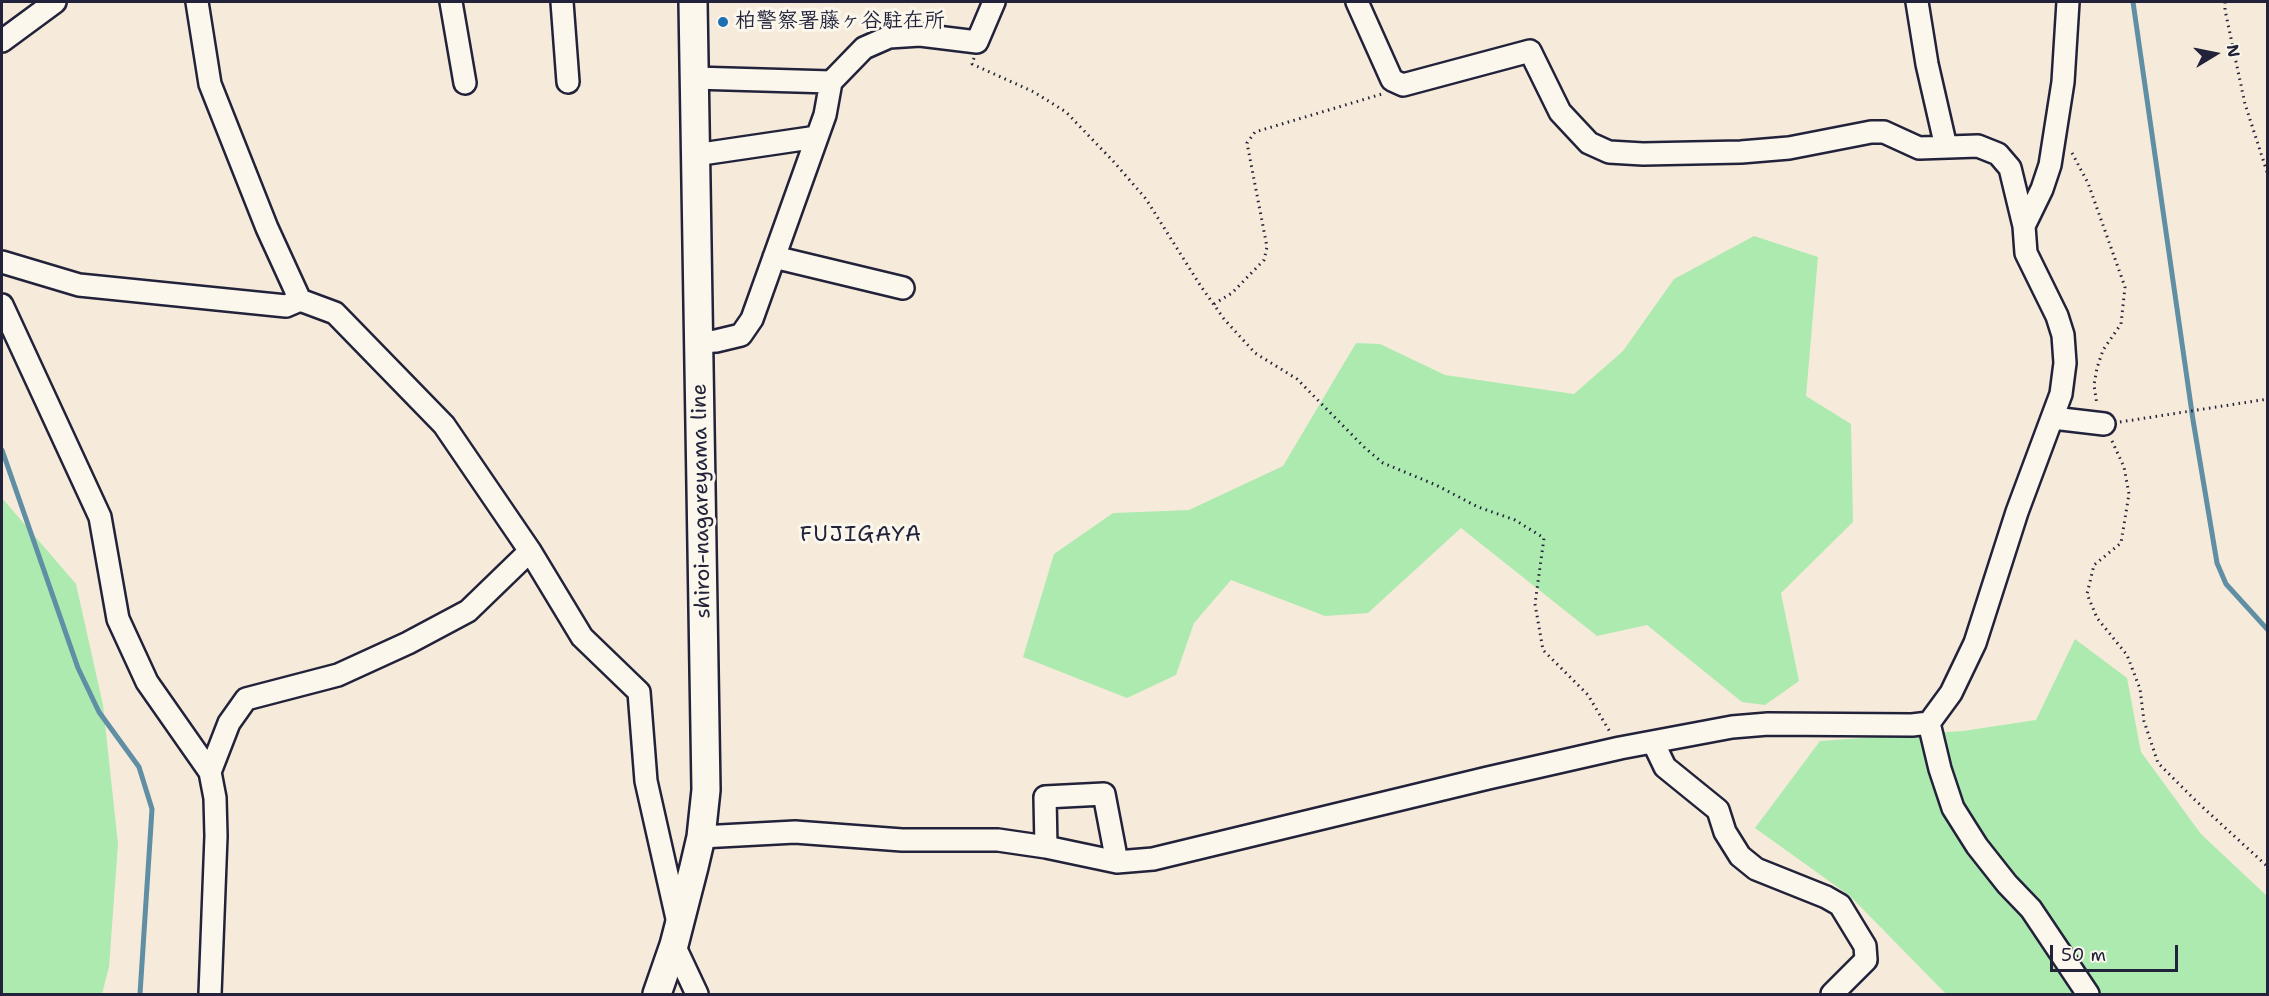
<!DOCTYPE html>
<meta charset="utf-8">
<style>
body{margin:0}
#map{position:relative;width:2269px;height:996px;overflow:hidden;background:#f6ebda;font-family:"Shantell Sans",sans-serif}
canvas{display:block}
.frame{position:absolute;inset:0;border:3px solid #22223b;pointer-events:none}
.north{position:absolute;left:2185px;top:24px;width:60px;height:60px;-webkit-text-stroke:4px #fbf7ec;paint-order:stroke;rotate:80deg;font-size:16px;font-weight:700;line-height:24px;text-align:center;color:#22223b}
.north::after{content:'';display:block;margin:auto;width:21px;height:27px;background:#22223b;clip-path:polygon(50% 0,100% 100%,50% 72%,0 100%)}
.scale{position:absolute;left:2050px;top:945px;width:128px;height:27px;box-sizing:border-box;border:3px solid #22223b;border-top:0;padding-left:8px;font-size:18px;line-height:21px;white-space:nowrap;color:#22223b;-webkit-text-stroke:4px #fbf7ec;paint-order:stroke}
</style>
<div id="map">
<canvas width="2269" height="996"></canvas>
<div class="frame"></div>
<div class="north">N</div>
<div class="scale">50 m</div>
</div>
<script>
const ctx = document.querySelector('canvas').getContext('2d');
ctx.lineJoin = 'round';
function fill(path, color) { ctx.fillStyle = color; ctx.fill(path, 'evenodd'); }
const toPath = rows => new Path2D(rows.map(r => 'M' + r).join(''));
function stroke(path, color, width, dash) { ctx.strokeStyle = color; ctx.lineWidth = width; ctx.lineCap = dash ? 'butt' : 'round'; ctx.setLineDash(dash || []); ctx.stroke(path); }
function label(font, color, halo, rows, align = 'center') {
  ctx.font = font + ' "Shantell Sans","Klee One",sans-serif'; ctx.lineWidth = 6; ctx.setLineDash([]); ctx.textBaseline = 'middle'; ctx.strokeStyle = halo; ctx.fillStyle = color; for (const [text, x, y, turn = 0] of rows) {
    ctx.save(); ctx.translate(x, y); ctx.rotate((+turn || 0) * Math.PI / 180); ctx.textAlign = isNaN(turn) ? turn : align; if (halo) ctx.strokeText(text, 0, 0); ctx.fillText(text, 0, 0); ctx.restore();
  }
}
const green = toPath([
 [1754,236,1818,257,1806,396,1851,424,1853,522,1781,593,1799,681,1765,705,1742,702,1647,625,1597,636,1461,528,1368,613,1325,616,1231,580,1194,623,1176,675,1127,698,1023,657,1054,554,1113,513,1189,510,1283,466,1356,343,1380,344,1445,375,1574,394,1623,351,1674,279],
 [2,498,76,584,103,705,118,844,109,967,102,994,2,994],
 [2075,639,2127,678,2141,752,2201,834,2267,896,2267,994,1946,994,1850,896,1755,828,1820,741,1963,731,2036,720]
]);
const stream = toPath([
 [2133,2,2193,420,2217,563,2226,584,2268,630],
 [2,450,78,668,99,712,139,767,152,809,140,994]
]);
const path = toPath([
 [2225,2,2225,10,2245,104,2268,175],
 [974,58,972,64,1034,92,1066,112,1114,162,1146,199,1200,285,1224,319,1255,353,1297,379,1365,448,1383,463,1436,485,1478,507,1515,520,1544,538,1535,604,1543,650,1588,695,1610,732],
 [2072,153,2088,183,2125,287,2121,324,2103,350,2097,368,2094,385,2097,405],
 [1214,304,1232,293,1264,260,1267,247,1247,143,1255,132,1382,94],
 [2120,422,2268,399],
 [2112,441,2124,467,2129,494,2121,543,2094,565,2087,594,2097,618,2127,655,2140,689,2144,721,2158,763,2196,801,2268,867]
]);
const minor = toPath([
 [197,2,210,84,267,228,300,300,335,313,444,425,530,551,582,637,639,692,646,781,678,923],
 [451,2,465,83],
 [562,2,568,82],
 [1357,2,1392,80,1403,85,1530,51,1560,112,1589,143,1609,152,1643,154,1741,152,1789,148,1871,132,1884,132,1919,148,1978,146,1998,154,2010,168,2024,226],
 [1917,2,1927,64,1946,147],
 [2,41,55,2],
 [694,78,831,82],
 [695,155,817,137],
 [774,257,903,288],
 [2,262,79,285,286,306,300,300],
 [2,305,100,517,118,619,147,682,210,772,215,798,216,836,210,994],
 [699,342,716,341,741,335,752,319,825,115,831,82,864,48,889,37,920,35,977,42,994,2],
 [2053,418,2104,424],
 [1929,723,1940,769,1953,808,1977,846,2007,884,2031,909,2088,994],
 [1653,742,1665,767,1718,810,1725,832,1740,856,1756,869,1826,897,1840,905,1865,946,1866,960,1832,994],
 [210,772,229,723,246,699,338,675,408,643,468,611,530,551],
 [701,837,795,832,902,840,998,840,1046,847,1117,862,1153,859,1488,778,1620,748,1732,727,1768,724,1912,725,1929,723,1951,693,1975,643,2017,512,2061,394,2065,363,2063,335,2057,316,2026,253,2024,226,2042,189,2050,165,2063,82,2068,2],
 [1046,847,1045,797,1104,794,1117,862],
 [674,945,697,994]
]);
const major = toPath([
 [657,994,674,945,694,867,701,837,706,790,693,2]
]);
const markers = [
 [723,22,6,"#1f6fb2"]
];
const poiNames = [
 ["柏警察署藤ヶ谷駐在所",735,22]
];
const streetNames = [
 ["shiroi-nagareyama line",702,501,-91]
];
const neighbourhoodNames = [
 ["FUJIGAYA",861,535]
];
fill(green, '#adeab0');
stroke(stream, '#608ea4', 5);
stroke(minor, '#22223b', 26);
stroke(major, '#22223b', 32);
stroke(path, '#22223b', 3, [1.5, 4.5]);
stroke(minor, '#fbf7ec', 21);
stroke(major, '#fbf7ec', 27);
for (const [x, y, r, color] of markers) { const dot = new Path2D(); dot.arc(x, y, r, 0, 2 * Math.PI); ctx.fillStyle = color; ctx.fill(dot); stroke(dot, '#fbf7ec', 2); }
label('bold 21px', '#22223b', '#fbf7ec', poiNames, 'left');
label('21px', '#22223b', '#fbf7ec', streetNames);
ctx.letterSpacing = '1.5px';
label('22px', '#22223b', '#fbf7ec', neighbourhoodNames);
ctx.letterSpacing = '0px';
</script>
